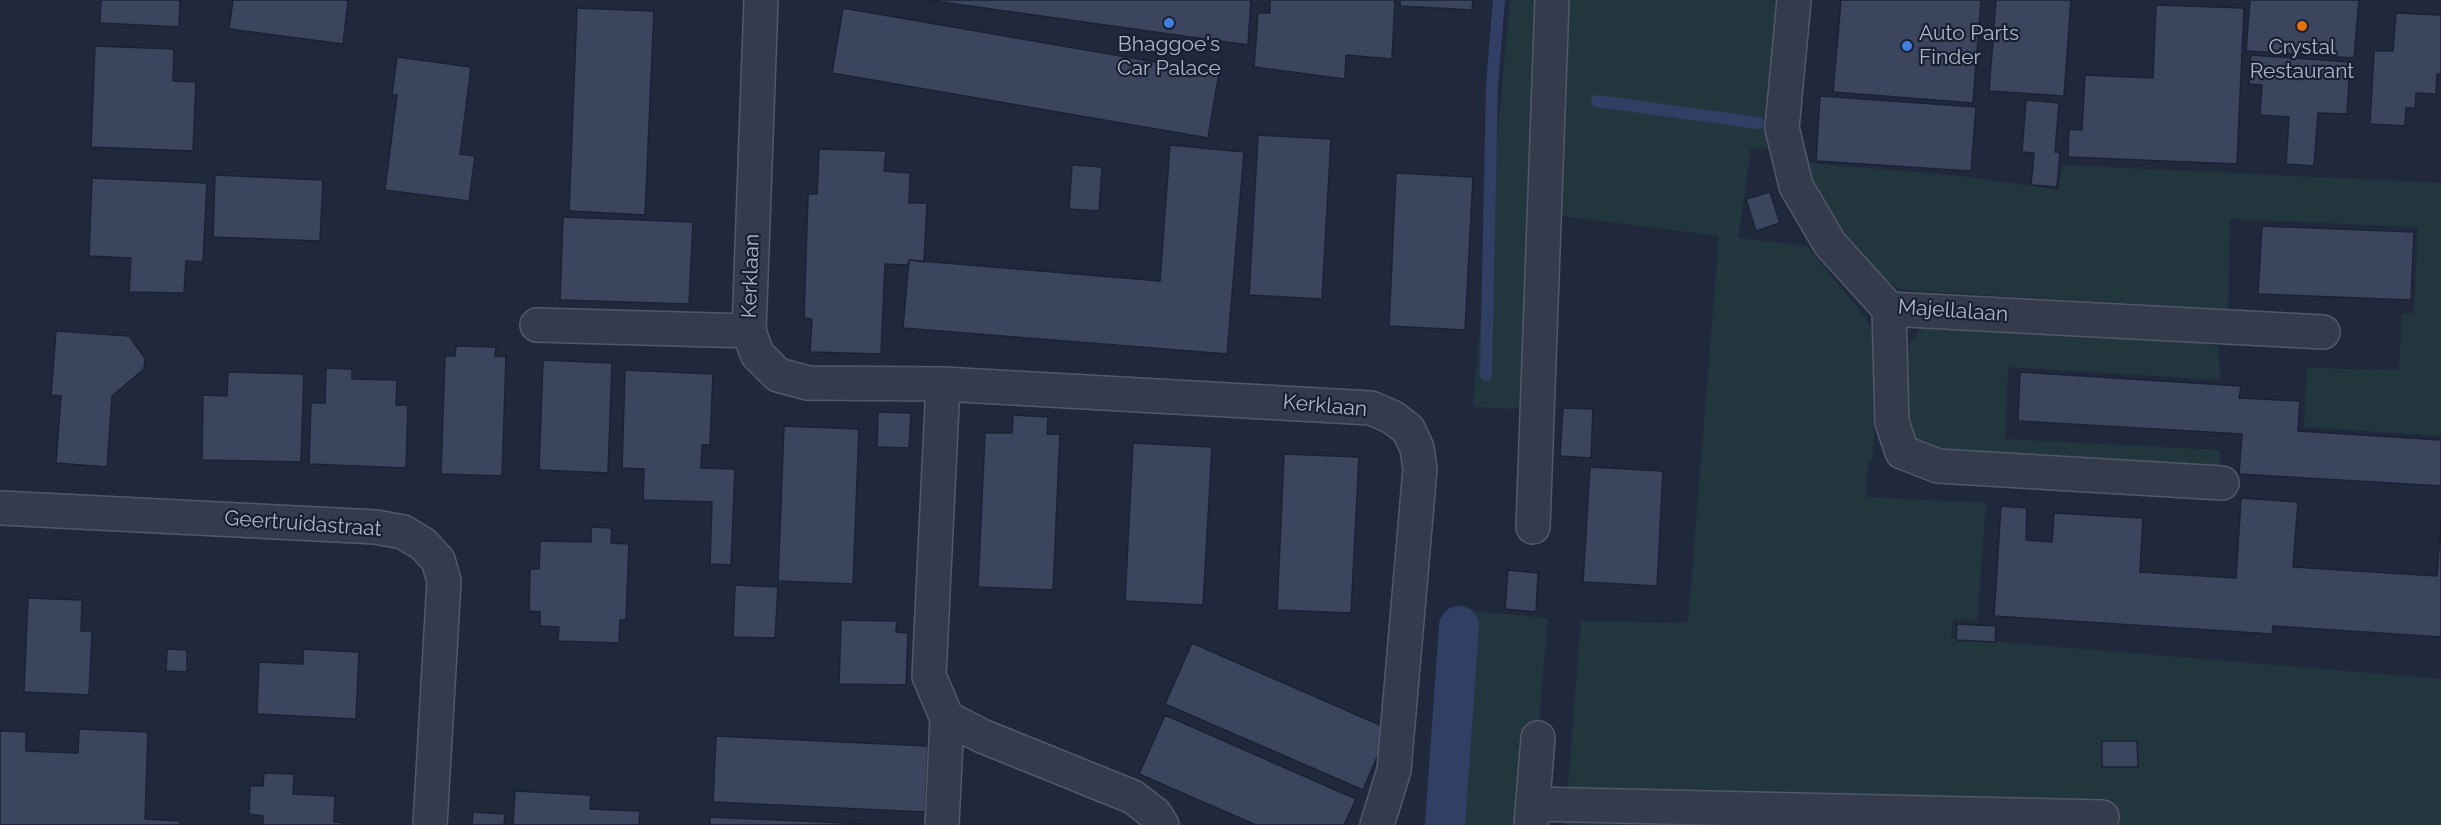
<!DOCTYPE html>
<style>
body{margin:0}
canvas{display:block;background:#20293c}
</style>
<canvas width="2441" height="825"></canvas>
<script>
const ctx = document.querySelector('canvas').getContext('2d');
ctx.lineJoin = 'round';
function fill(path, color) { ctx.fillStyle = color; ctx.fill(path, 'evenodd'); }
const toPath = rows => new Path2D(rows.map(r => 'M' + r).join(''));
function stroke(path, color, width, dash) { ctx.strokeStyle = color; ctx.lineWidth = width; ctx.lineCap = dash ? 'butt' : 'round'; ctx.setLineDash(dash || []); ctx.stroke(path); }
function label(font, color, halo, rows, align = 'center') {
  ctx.font = font + ' Raleway,sans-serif'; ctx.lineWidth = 4.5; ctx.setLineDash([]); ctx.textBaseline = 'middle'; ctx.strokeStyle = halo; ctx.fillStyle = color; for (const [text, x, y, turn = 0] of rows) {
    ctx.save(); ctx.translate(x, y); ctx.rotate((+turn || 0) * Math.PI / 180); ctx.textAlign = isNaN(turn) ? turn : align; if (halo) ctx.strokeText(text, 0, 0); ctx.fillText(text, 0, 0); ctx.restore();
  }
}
const green = toPath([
 [1510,0,1778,0,1768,113,1769,149,1751,148,1738,238,1807,246,1866,318,1877,341,1880,364,1872,461,1868,464,1866,497,1986,503,1977,620,1953,619,1951,638,2441,679,2441,825,1565,825,1581,621,1688,623,1719,236,1556,215,1539,410,1473,407],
 [1809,163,1959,176,2059,190,2062,165,2441,183,2441,436,2304,427,2307,368,2399,370,2402,314,2414,313,2418,227,2230,219,2228,309,1916,291,1898,288,1886,279,1847,239,1807,187],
 [1922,325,2196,340,2219,348,2220,380,2008,367,2005,439,2220,450,2219,475,1961,462,1907,443,1908,347],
 [1448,609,1548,618,1530,825,1427,825]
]);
const stream = toPath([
 [1597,101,1758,123],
 [1486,375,1492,85,1499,0]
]);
const canal = toPath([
 [1445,825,1459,626]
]);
const building = toPath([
 [101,0,180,0,179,27,100,23,101,0],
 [233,0,348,0,343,44,229,29,233,0],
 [927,0,1251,0,1248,45,927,0],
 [1270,0,1395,0,1392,59,1346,55,1345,79,1254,67,1258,13,1270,13,1270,0],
 [1400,0,1473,0,1472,10,1400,6,1400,0],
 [1841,0,1981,0,1973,103,1833,92,1841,0],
 [1996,0,2071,0,2064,96,1989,91,1996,0],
 [2250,0,2359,0,2354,58,2246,51,2250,0],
 [2156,5,2244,8,2237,164,2068,157,2069,129,2082,130,2085,75,2153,78,2156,5],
 [577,8,654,11,645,215,569,211,577,8],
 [843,8,1219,73,1208,138,832,73,843,8],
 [2396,13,2441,15,2441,74,2437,74,2436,94,2416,93,2415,108,2406,108,2405,126,2370,124,2374,51,2393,51,2396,13],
 [95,46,174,49,173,81,196,82,193,151,91,147,95,46],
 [2251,55,2350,62,2347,114,2318,113,2314,166,2286,164,2289,117,2260,115,2262,85,2249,84,2251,55],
 [397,57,471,67,460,154,475,156,469,201,385,190,397,95,392,95,397,57],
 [1820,96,1976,107,1971,171,1816,161,1820,96],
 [2026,100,2059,103,2055,152,2060,152,2057,187,2031,185,2034,153,2022,152,2026,100],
 [1258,135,1331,139,1322,299,1249,295,1258,135],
 [1170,145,1244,152,1227,354,903,328,909,260,1160,281,1170,145],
 [819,149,886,151,884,171,910,173,909,203,927,203,924,262,909,260,908,265,885,264,881,354,810,352,812,319,804,318,808,194,817,194,819,149],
 [1072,165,1102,167,1099,211,1069,209,1072,165],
 [1396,173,1473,177,1465,330,1389,326,1396,173],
 [215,175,323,180,320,241,213,237,215,175],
 [92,178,207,183,203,262,186,261,184,293,129,292,131,258,89,256,92,178],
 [1770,192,1780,223,1756,231,1746,199,1770,192],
 [563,217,693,222,689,304,560,300,563,217],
 [2262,226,2414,232,2411,300,2258,294,2262,226],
 [56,331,129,336,145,358,144,369,112,396,107,467,56,463,61,396,51,395,56,331],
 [456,346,496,347,495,356,506,357,502,476,441,474,445,356,455,356,456,346],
 [543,360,612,363,608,473,539,470,543,360],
 [326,368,352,369,352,379,397,380,396,405,408,405,406,468,309,464,311,403,325,403,326,368],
 [625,370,713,374,710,445,702,445,701,468,735,469,731,565,710,564,712,502,643,500,644,469,622,468,625,370],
 [228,372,304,374,301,462,202,460,203,395,227,396,228,372],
 [2020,372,2241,386,2239,398,2300,401,2298,431,2441,440,2441,486,2239,474,2242,434,2018,421,2020,372],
 [1563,408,1593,409,1591,458,1560,456,1563,408],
 [878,412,911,413,909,448,877,447,878,412],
 [1013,415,1048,417,1047,434,1060,434,1053,590,978,587,985,433,1012,433,1013,415],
 [784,426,859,429,853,584,778,581,784,426],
 [1133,443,1212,447,1203,605,1125,601,1133,443],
 [1284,454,1359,457,1351,613,1277,610,1284,454],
 [1590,467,1663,471,1657,586,1583,582,1590,467],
 [2241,498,2298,502,2293,567,2437,576,2441,521,2441,637,2273,626,2272,634,1994,616,2001,506,2027,508,2026,540,2052,542,2054,513,2143,518,2140,572,2236,578,2241,498],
 [591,527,612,528,611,543,629,544,626,620,620,620,619,643,558,641,559,627,540,626,540,612,529,611,530,569,539,569,540,541,591,542,591,527],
 [1508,570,1538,573,1536,612,1505,609,1508,570],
 [735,585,778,587,775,638,733,637,735,585],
 [28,598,82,600,81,631,92,631,89,695,24,692,28,598],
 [841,620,897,621,896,632,908,633,906,685,839,684,841,620],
 [1957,624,1996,626,1995,642,1956,640,1957,624],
 [1192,643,1389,729,1363,790,1165,704,1192,643],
 [167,649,187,650,187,672,166,671,167,649],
 [303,649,359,652,356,719,257,714,259,662,303,664,303,649],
 [1165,715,1356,799,1344,825,1256,825,1139,774,1165,715],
 [79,729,148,732,145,819,180,821,180,825,0,825,0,731,26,732,26,751,78,753,79,729],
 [716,736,928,746,925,812,713,802,716,736],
 [2102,741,2137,741,2138,767,2102,767,2102,741],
 [264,773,294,774,293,794,335,796,334,822,344,823,344,825,263,825,263,816,249,814,250,786,263,786,264,773],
 [515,791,591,795,590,809,640,811,639,825,513,825,515,791],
 [473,812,505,814,504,825,472,825,473,812],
 [710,817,890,825,710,825,710,817]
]);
const minor = toPath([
 [761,0,749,331,757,354,778,375,808,383,943,384,1371,408,1392,417,1408,429,1417,448,1420,469,1394,770,1377,825],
 [1794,0,1782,128,1796,186,1830,244,1889,309,2323,332],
 [1889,309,1892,422,1902,452,1938,466,2222,483],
 [537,325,749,331],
 [943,384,929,676,947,718,982,736,1133,797,1155,814,1162,825],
 [0,508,376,527,403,532,423,544,438,560,444,581,430,825],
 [1533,527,1552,0],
 [1533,804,2102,817],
 [942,825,947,718],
 [1531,825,1538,738]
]);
const markers = [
 [1169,23,6,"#3f7fe0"],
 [2302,26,6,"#e8710a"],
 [1907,46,6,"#3f7fe0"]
];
const poiNames = [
 ["Auto Parts",1919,34,"left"],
 ["Finder",1919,58,"left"],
 ["Bhaggoe's",1169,45],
 ["Car Palace",1169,69],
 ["Crystal",2302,48],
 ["Restaurant",2302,72]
];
const streetNames = [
 ["Kerklaan",751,276,-88],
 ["Majellalaan",1953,311,4],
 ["Kerklaan",1325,406,5],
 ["Geertruidastraat",303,524,4]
];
fill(green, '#22373d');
stroke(stream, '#303f63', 12);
stroke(canal, '#303f63', 40);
fill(building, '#3b455d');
stroke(building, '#1b2233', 1.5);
stroke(minor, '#52586a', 36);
stroke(minor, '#343b4c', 33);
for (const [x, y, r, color] of markers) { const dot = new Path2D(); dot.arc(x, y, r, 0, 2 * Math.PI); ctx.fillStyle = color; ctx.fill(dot); stroke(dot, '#192031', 2); }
label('21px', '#afb5c8', '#192031', poiNames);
label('21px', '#afb5c8', '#192031', streetNames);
</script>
